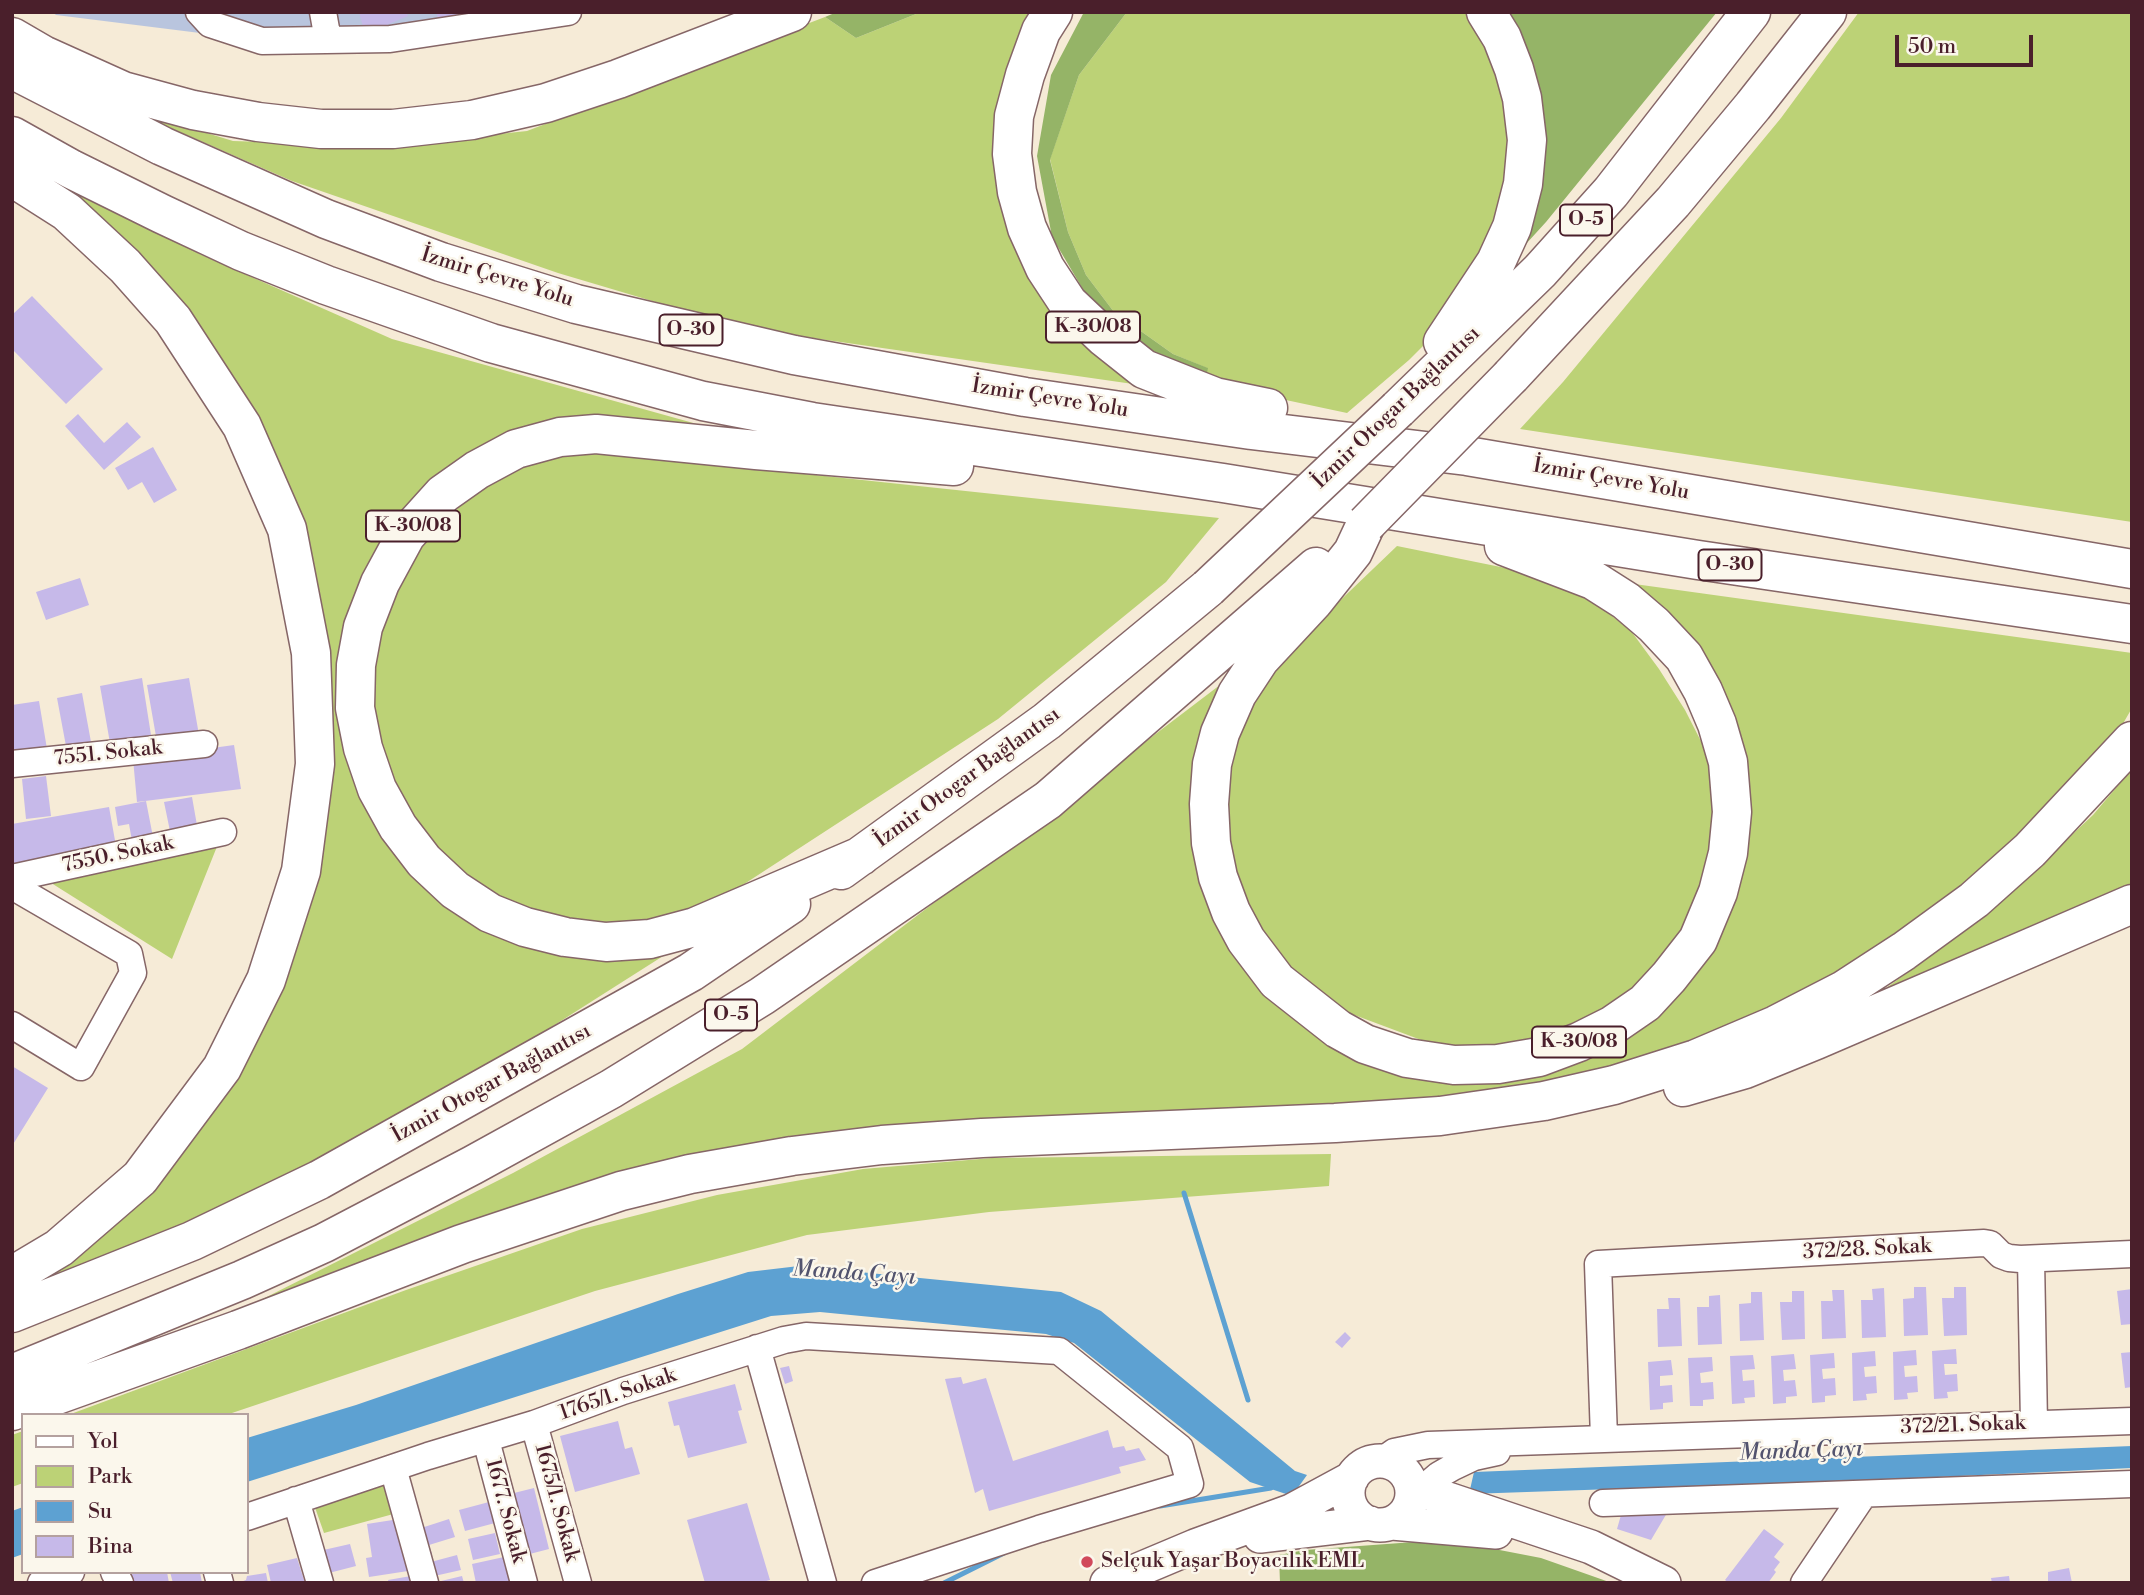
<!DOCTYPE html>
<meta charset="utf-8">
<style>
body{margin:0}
#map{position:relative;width:2144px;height:1595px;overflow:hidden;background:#f6ebd7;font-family:"Libre Bodoni",serif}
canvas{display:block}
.frame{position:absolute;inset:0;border:14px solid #4a1f2b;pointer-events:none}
.legend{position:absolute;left:21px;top:1413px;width:228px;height:161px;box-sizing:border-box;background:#fbf7ec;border:2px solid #b4a19f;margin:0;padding:9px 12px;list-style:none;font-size:21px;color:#4a1f2b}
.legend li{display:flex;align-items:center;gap:14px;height:35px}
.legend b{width:35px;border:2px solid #b4a19f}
.scale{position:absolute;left:1895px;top:35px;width:138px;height:32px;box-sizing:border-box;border:4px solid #4a1f2b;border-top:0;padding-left:9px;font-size:21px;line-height:24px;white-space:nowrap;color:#4a1f2b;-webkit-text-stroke:5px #fbf7ec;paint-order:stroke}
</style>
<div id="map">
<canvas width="2144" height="1595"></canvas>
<div class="frame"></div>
<ul class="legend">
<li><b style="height:9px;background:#fff"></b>Yol</li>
<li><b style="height:19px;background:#bcd276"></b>Park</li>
<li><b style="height:19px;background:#5da1d2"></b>Su</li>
<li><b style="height:19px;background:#c6b9e9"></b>Bina</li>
</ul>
<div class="scale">50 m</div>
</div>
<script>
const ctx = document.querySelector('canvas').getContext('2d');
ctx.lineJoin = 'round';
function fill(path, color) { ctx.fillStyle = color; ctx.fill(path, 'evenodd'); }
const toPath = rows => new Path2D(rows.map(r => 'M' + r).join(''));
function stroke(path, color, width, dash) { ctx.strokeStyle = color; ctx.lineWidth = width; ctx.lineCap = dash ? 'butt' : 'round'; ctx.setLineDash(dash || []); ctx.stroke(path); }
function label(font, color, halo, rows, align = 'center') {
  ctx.font = font + ' "Libre Bodoni",serif'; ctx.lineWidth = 5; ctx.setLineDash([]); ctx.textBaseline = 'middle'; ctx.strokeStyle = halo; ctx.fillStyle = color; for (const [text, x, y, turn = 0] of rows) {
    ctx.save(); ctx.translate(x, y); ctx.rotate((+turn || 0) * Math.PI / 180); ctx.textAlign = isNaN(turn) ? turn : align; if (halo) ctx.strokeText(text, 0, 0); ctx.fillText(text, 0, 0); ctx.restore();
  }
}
const industrial = toPath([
 [52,12,496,12,408,32,256,40,56,15]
]);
const green = toPath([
 [921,12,1040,12,1003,163,1133,384,743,328,558,273,292,181,125,108,233,141,387,146,527,131,825,17,856,38],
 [1127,12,1471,12,1510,115,1508,184,1458,311,1409,360,1347,413,1234,389,1206,378,1207,368,1173,354,1114,312,1086,275,1068,232,1050,159,1079,75],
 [1859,12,2132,12,2132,522,1520,429,1563,382,1781,118],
 [68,189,204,256,392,339,722,431,473,455,345,679,446,902,671,951,542,1033,359,1140,213,1213,40,1282,117,1224,228,1090,290,971,321,839,319,623,201,337],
 [622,452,712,464,1219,518,1166,582,998,719,715,903,639,930,589,930,472,887,413,832,369,709,376,637,406,564,472,493,538,456],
 [1397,546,1545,576,1597,604,1631,631,1659,669,1685,710,1707,753,1715,801,1713,845,1698,902,1669,955,1616,1007,1511,1049,1448,1050,1349,1013,1299,977,1253,922,1230,852,1225,785,1240,722,1279,659],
 [1620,582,2132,653,2132,708,2117,734,2004,855,1842,976,1736,1024,1597,1076,1425,1101,835,1139,207,1327,513,1173,742,1049,1237,672,1201,792,1267,981,1449,1078,1669,992,1739,773],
 [2132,769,2132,895,1846,1017,1983,918,2093,815],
 [220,839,172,959,48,881],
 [1331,1154,1329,1186,989,1212,807,1235,595,1291,226,1415,68,1415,406,1290,582,1229,717,1195,863,1169,992,1158],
 [23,1431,23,1483,12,1487,12,1435],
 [384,1477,397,1513,324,1533,312,1499]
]);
const forest = toPath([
 [837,12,921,12,856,38,825,17],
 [1084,12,1127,12,1079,75,1050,160,1068,232,1086,275,1114,312,1173,354,1208,368,1206,378,1157,360,1094,308,1052,237,1037,156,1051,75],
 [1500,12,1717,12,1546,222,1515,256],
 [1414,1542,1484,1547,1541,1558,1612,1583,1280,1583,1279,1555,1305,1550]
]);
const water = toPath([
 [799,1266,1061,1292,1101,1311,1295,1471,1307,1475,1292,1496,1250,1482,1074,1343,1046,1334,820,1312,771,1316,247,1482,247,1438,356,1405,678,1294,748,1272],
 [2132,1446,2132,1468,1873,1480,1469,1494,1474,1472],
 [23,1507,23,1554,12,1558,12,1511]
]);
const stream = toPath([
 [1184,1193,1248,1400],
 [1160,1506,1271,1488],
 [944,1583,1004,1553]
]);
const building = toPath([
 [359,12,406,12,408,16,365,34],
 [436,12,468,12,440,25],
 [32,296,103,369,66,404,12,349,12,315],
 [78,414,104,443,127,422,141,437,104,470,65,426],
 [153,447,177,490,154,503,142,482,128,490,115,468],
 [80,578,89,605,46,620,36,592],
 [142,678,151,735,110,743,100,686],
 [189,678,199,735,157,742,147,685],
 [82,693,91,742,66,746,57,698],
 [39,701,47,749,12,755,12,705],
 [234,745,241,789,137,802,133,759],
 [46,776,51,816,26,819,22,779],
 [192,797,198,831,171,836,164,802],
 [146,801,153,837,132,841,129,824,118,826,115,807],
 [109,807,116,846,14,864,12,824],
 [12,1066,48,1088,12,1146],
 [1914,1287,1926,1287,1928,1335,1904,1336,1903,1299,1914,1298],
 [1954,1287,1966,1287,1967,1335,1944,1336,1942,1298,1954,1298],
 [1884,1288,1886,1337,1862,1338,1861,1300,1873,1300,1872,1289],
 [2132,1289,2132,1324,2121,1325,2117,1291],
 [1832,1290,1844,1290,1846,1338,1822,1339,1821,1301,1833,1301],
 [1792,1291,1804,1291,1805,1339,1782,1340,1780,1302,1792,1302],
 [1751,1292,1762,1292,1764,1340,1740,1341,1739,1304,1751,1303],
 [1720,1295,1722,1344,1698,1345,1697,1307,1709,1307,1709,1296],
 [1668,1298,1680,1298,1682,1346,1658,1347,1657,1309,1669,1309],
 [1345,1332,1351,1338,1342,1348,1335,1342],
 [1956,1349,1957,1364,1944,1364,1945,1375,1957,1374,1958,1391,1947,1392,1948,1398,1934,1399,1932,1351],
 [1916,1350,1917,1365,1904,1366,1905,1377,1917,1376,1918,1392,1907,1393,1908,1399,1894,1400,1893,1352],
 [1875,1351,1876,1366,1864,1367,1865,1377,1876,1376,1877,1393,1866,1394,1867,1400,1853,1401,1852,1353],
 [2132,1352,2132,1387,2125,1388,2121,1353],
 [1834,1353,1835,1368,1822,1369,1823,1379,1835,1378,1836,1395,1825,1396,1825,1402,1812,1403,1810,1355],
 [1794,1354,1796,1369,1783,1370,1784,1381,1795,1380,1797,1396,1786,1397,1786,1403,1773,1404,1771,1356],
 [1753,1355,1755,1369,1742,1370,1743,1381,1754,1380,1755,1397,1744,1398,1745,1403,1732,1404,1730,1356],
 [1712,1357,1713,1371,1700,1373,1701,1383,1713,1382,1714,1399,1703,1400,1703,1406,1690,1406,1688,1358],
 [1671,1360,1673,1375,1660,1376,1660,1386,1672,1385,1673,1402,1663,1403,1663,1409,1650,1410,1648,1362],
 [789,1366,793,1381,785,1384,780,1368],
 [961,1377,963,1384,986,1378,1013,1461,1108,1430,1113,1448,1124,1446,1126,1451,1139,1448,1146,1460,1119,1467,1121,1473,989,1511,983,1489,975,1493,945,1379],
 [735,1384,742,1410,738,1411,747,1443,688,1458,679,1425,674,1426,668,1402],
 [618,1421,625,1449,632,1447,640,1474,575,1492,560,1436],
 [534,1488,549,1549,522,1556,506,1495],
 [489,1502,495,1523,465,1531,459,1510],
 [747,1503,770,1580,759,1583,705,1583,687,1520],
 [1667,1513,1651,1540,1617,1529,1621,1515],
 [399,1519,408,1571,369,1577,366,1558,372,1557,367,1524],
 [449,1519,455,1537,429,1545,432,1554,424,1557,415,1530],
 [1764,1529,1784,1544,1774,1557,1780,1562,1774,1570,1776,1572,1768,1583,1729,1583,1725,1580],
 [495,1533,500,1554,473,1560,468,1539],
 [350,1544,356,1566,325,1574,319,1551],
 [457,1555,461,1570,430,1577,427,1563],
 [504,1557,510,1583,476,1583,472,1564],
 [297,1558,305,1583,271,1583,267,1565],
 [2069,1568,2072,1583,2048,1583,2048,1572],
 [131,1572,167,1572,169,1583,133,1583],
 [170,1572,200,1572,202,1583,173,1583],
 [266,1573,268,1583,238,1583,246,1580,247,1576],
 [411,1576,412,1583,389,1583,388,1580],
 [462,1576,464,1583,437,1583,437,1582],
 [2009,1576,2010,1583,1992,1583,1991,1578]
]);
const minor = toPath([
 [199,12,210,24,262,41,390,39,568,12],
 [323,12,328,40],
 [12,764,204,744],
 [12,878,223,832],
 [12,886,129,954,133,973,81,1067,12,1025],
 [2031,1259,2034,1424],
 [757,1348,823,1583],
 [534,1424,578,1583],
 [1604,1438,1598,1264,1984,1243,1990,1244,2001,1255,2009,1258,2020,1259,2132,1254],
 [486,1440,524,1583],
 [1380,1462,1394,1452,1428,1445,2132,1421],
 [393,1468,425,1583],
 [1412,1498,1439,1475,1453,1467,1474,1457,1497,1452],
 [296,1500,320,1583],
 [1603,1503,2132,1484],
 [247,1517,428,1456,534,1424,623,1391,784,1340,806,1336,1059,1351,1180,1448,1190,1484,1039,1529,875,1583],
 [114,1572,120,1583],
 [217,1572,220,1583],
 [41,1583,71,1572],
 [1804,1583,1864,1494]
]);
const major = toPath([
 '1348 1493a32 32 0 1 1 64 0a32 32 0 1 1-64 0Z',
 [1412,1487,1591,1547,1664,1583],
 [1392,1523,1496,1532],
 [1260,1536,1370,1523],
 [1107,1583,1195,1546,1291,1511,1352,1478]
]);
const highway = toPath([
 [1053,12,1041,31,1025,75,1014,116,1012,154,1017,192,1027,228,1045,268,1068,303,1105,338,1144,369,1215,397,1268,408],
 [12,37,43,55,123,91,193,110,258,122,321,129,393,129,472,120,546,103,618,79,792,12],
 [12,69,162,146,326,219,441,262,576,304,794,355,1025,397,1251,430,1467,456,2132,569],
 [12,136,71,169,162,214,241,251,326,285,491,343,703,401,812,422,1223,483,1698,560,2132,624],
 [12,177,67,212,125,266,173,320,242,426,287,529,311,653,315,764,301,871,266,980,222,1068,140,1178,59,1248,12,1276],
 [1443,342,1496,262,1512,227,1523,184,1527,140,1522,98,1514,69,1502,38,1486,12],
 [1511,376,1673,202,1753,106,1827,12],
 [1398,409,1540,271,1611,192,1751,12],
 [1366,524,1353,552,1314,601,1260,659,1237,694,1220,733,1212,764,1209,804,1211,843,1218,877,1231,912,1246,940,1277,981,1338,1029,1365,1044,1407,1058,1454,1065,1498,1064,1539,1057,1579,1042,1613,1025,1645,1003,1669,977,1698,940,1718,892,1728,853,1732,812,1728,762,1717,724,1703,691,1684,657,1654,625,1626,601,1593,580,1504,546],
 [861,856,695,927,650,939,606,942,565,937,525,927,490,913,455,890,424,861,398,827,377,789,363,748,355,708,356,665,363,627,380,583,406,535,443,494,477,470,516,449,560,437,596,434,756,450,954,466],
 [841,870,1047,721,1208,588],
 [1683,1087,1745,1069,1816,1040,2132,904],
 [12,1313,192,1241,319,1180,691,972,791,904],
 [12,1374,242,1280,324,1243,473,1165,611,1089,762,996,1048,800,1316,567],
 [12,1411,238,1330,462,1244,621,1191,690,1174,792,1156,882,1145,982,1138,1335,1123,1440,1116,1544,1101,1614,1085,1696,1059,1776,1025,1844,990,1904,951,1974,900,2030,850,2132,741]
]);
const highwayBridge = toPath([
 [1366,524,1511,376],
 [1208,588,1398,409]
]);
const markers = [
 [1087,1562,7,"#d1495b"]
];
const shields = [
 [1586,220,52],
 [1093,327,94],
 [691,330,63],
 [413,526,94],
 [1730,565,63],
 [731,1015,52],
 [1579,1042,94]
];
const shieldNames = [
 ["O-5",1586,220],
 ["K-30/08",1093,327],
 ["O-30",691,330],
 ["K-30/08",413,526],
 ["O-30",1730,565],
 ["O-5",731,1015],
 ["K-30/08",1579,1042]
];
const streetNames = [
 ["İzmir Çevre Yolu",497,278,17],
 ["İzmir Çevre Yolu",1050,399,9],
 ["İzmir Otogar Bağlantısı",1397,408,-44],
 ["İzmir Çevre Yolu",1611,480,10],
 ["7551. Sokak",108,754,-6],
 ["İzmir Otogar Bağlantısı",968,778,-36],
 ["7550. Sokak",118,855,-12],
 ["İzmir Otogar Bağlantısı",492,1084,-29],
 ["372/28. Sokak",1867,1250,-3],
 ["1765/1. Sokak",618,1395,-19],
 ["372/21. Sokak",1963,1426,-2],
 ["1675/1. Sokak",556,1503,75],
 ["1677. Sokak",505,1511,75]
];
const poiNames = [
 ["Selçuk Yaşar Boyacılık EML",1101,1562]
];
const waterNames = [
 ["Manda Çayı",854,1274,4],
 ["Manda Çayı",1801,1452,-2]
];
fill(industrial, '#b9c5de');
fill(green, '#bcd276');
fill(forest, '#95b467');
fill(water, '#5da1d2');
stroke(stream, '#5da1d2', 5);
fill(building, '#c6b9e9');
stroke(minor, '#866667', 29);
stroke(major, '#866667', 36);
stroke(highway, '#866667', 41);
stroke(minor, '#fff', 26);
stroke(major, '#fff', 33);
stroke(highway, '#fff', 38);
stroke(highwayBridge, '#866667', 41, []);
stroke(highwayBridge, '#fff', 38);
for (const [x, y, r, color] of markers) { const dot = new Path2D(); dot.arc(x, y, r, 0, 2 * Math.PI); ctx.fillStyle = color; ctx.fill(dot); stroke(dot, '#fbf7ec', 2.5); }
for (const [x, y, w] of shields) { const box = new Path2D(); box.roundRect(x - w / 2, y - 15.5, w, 31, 5); ctx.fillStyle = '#fbf7ec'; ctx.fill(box); stroke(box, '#4a1f2b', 2); }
label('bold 19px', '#4a1f2b', null, shieldNames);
label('21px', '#4a1f2b', '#fbf7ec', streetNames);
label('21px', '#4a1f2b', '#fbf7ec', poiNames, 'left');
label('italic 23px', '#52536e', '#fbf7ec', waterNames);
</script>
